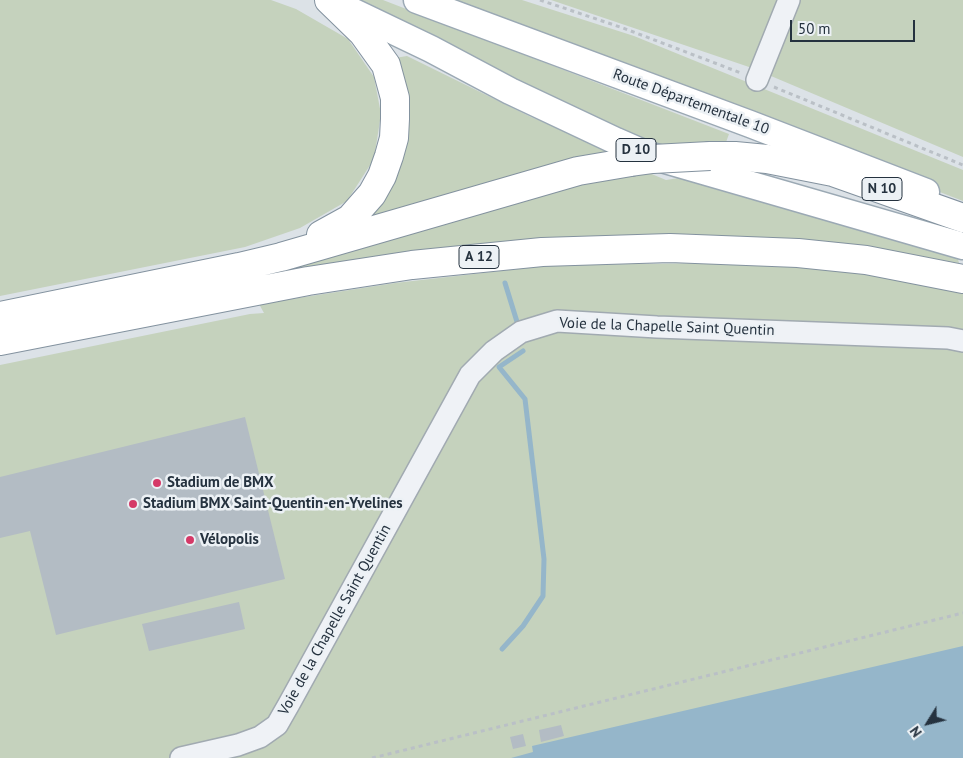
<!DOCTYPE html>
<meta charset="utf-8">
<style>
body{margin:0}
#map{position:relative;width:963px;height:758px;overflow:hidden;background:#dce2e7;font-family:"PT Sans",sans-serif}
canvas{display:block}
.north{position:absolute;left:903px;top:698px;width:50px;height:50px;-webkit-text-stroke:4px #ecf1f5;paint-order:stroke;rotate:234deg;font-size:14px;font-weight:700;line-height:20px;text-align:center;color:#25323f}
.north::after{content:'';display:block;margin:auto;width:18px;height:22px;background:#25323f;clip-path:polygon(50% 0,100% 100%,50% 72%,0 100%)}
.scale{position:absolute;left:790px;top:20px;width:125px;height:22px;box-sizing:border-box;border:2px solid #25323f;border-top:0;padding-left:6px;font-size:15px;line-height:18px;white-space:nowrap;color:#25323f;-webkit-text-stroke:4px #ecf1f5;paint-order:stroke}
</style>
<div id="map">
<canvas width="963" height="758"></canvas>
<div class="north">N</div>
<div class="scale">50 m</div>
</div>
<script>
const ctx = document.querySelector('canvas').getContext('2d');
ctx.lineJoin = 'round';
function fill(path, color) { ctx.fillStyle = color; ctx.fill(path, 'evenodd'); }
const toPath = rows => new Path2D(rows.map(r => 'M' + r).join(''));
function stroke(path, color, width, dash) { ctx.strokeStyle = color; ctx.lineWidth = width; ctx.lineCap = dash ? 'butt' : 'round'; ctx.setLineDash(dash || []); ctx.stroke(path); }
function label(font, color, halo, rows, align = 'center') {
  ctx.font = font + ' "PT Sans",sans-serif'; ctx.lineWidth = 5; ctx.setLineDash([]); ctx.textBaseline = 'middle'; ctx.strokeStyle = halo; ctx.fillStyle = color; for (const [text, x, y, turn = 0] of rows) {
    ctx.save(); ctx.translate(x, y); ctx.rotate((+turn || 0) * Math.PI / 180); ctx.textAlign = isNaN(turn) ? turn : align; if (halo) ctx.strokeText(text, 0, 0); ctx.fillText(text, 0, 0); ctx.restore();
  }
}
const green = toPath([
 [0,0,271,0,296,9,348,39,374,77,381,114,374,159,347,201,300,228,245,247,0,296],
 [358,0,383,0,729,134,725,145,648,147],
 [452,0,522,0,634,36,963,170,963,201,792,135],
 [551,0,963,0,963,157,752,68],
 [407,56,531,117,613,151,361,226,378,199,395,58],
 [642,170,666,180,685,177,715,189,958,259,959,263,845,244,751,237,644,236,256,280,241,278,577,182],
 [715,263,739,265,917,265,963,272,963,758,0,758,0,365,250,314,264,313,259,304,395,283,553,265]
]);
const water = toPath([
 [963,646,963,758,511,758,533,752,532,746]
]);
const stream = toPath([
 [505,283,518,325],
 [502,649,523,626,543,596,544,559,525,399,499,367,523,351]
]);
const building = toPath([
 [245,417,285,579,56,635,30,531,0,538,0,477],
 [239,602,245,629,149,651,142,624],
 [561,725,564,736,541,742,539,730],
 [523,734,526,746,513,749,510,737]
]);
const path = toPath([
 [540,0,623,28,741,73],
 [774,87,963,165],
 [372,758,963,613]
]);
const minor = toPath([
 [757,80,789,0],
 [181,758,238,745,260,737,277,725,289,704,470,375,494,351,521,332,557,321,657,327,948,338,963,341]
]);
const major = toPath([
 [417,0,750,124,926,192],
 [335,3,431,49,510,91,616,141,648,155,963,246]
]);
const highway = toPath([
 [710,156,735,156,767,159,833,172,963,218],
 [321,235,350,219,372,194,382,176,389,156,394,138,395,119,395,98,386,65,363,33,329,0],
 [0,316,239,267,281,257,578,171,631,162],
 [0,341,308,281,412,265,542,252,670,248,798,253,866,260,963,279]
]);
const highwayBridge = toPath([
 [631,162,653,159,710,156]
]);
const markers = [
 [157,483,5,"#d53967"],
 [133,504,5,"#d53967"],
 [190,540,5,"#d53967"]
];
const shields = [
 [636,150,40],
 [882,189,40],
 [479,257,40]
];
const shieldNames = [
 ["D 10",636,150],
 ["N 10",882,189],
 ["A 12",479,257]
];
const streetNames = [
 ["Route Départementale 10",691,102,20],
 ["Voie de la Chapelle Saint Quentin",667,327,2],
 ["Voie de la Chapelle Saint Quentin",335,620,-61]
];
const poiNames = [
 ["Stadium de BMX",167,483],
 ["Stadium BMX Saint-Quentin-en-Yvelines",143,504],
 ["Vélopolis",200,540]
];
fill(green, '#c5d2bd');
fill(water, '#95b6ca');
stroke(stream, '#95b6ca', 5);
fill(building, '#b3bcc4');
stroke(minor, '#a1aab1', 24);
stroke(major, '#9ba9b4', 29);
stroke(highway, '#83929f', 30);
stroke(path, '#bac0c6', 3, [4, 4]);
stroke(minor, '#eff2f6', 21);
stroke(major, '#fff', 26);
stroke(highway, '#fff', 28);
stroke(highwayBridge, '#83929f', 30, []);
stroke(highwayBridge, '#fff', 28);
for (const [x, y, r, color] of markers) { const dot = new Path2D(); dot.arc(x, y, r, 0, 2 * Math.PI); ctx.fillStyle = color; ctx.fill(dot); stroke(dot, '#ecf1f5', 2); }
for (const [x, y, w] of shields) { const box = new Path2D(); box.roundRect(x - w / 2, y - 11.5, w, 23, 4); ctx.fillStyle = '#ecf1f5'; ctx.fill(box); stroke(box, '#25323f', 1); }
label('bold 14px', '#25323f', null, shieldNames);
label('15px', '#25323f', '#ecf1f5', streetNames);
label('bold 15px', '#25323f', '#ecf1f5', poiNames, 'left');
</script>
